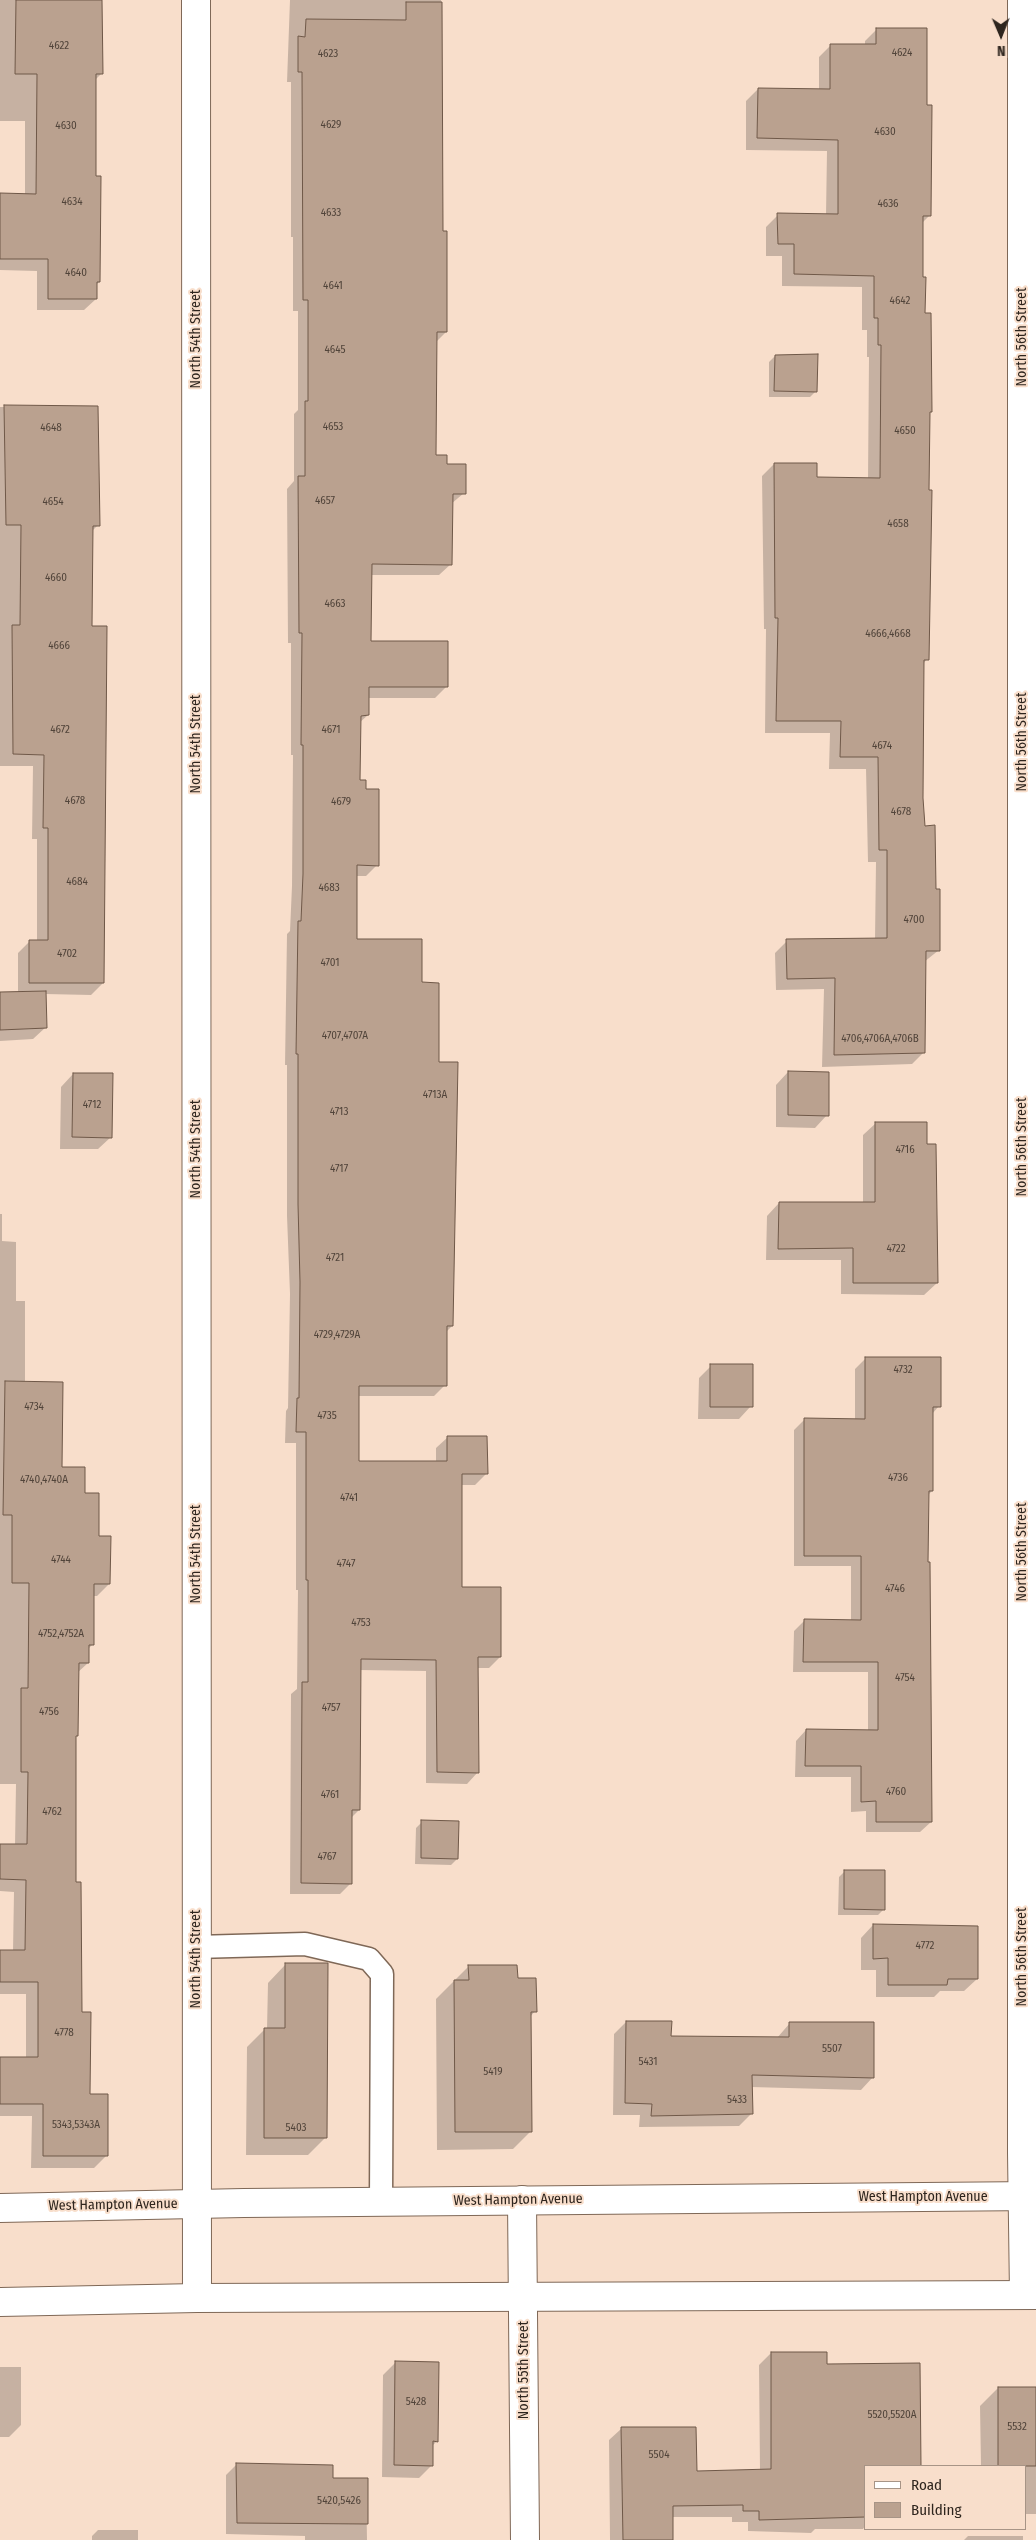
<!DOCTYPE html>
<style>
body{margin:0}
#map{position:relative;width:1036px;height:2540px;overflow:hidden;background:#f8decb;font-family:"Fira Sans Condensed",sans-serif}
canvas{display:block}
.legend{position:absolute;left:864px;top:2465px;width:162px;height:65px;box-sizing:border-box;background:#f8decb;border:1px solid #a79486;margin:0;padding:6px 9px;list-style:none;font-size:15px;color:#2e251e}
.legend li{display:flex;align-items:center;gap:10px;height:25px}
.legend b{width:25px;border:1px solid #a79486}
.north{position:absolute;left:976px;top:10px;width:50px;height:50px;-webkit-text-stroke:4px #f8decb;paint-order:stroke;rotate:179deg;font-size:14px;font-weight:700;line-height:20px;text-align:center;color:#2e251e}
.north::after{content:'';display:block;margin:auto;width:18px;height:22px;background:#2e251e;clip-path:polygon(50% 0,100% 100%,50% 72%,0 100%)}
</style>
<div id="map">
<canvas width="1036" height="2540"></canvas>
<ul class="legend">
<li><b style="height:6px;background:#fff"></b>Road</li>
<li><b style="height:14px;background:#baa18f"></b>Building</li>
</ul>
<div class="north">N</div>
</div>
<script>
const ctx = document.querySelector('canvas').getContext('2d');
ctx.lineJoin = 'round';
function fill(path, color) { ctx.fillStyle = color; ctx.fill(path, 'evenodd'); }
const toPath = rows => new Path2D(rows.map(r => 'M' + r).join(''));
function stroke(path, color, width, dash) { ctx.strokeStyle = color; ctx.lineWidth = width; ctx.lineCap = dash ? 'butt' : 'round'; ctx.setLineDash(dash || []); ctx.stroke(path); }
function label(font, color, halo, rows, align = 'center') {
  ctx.font = font + ' "Fira Sans Condensed",sans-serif'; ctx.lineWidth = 4; ctx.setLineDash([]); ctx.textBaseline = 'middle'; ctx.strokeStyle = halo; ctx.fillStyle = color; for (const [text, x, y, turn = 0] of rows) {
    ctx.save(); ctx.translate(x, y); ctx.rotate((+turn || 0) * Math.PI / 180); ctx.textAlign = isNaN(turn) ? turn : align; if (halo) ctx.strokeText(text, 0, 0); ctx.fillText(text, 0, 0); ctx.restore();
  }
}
const shadow = toPath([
 [0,0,101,0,101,74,94,81,94,177,99,282,96,285,96,299,84,310,37,310,37,271,0,270,0,195,25,195,25,121,0,121],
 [290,0,441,0,441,232,446,332,435,343,435,456,445,465,464,493,451,504,451,564,439,575,370,575,370,642,446,687,435,698,368,698,368,715,359,723,358,781,365,790,377,865,366,876,355,876,355,940,421,984,437,1063,452,1326,446,1332,445,1385,434,1396,357,1396,357,1462,436,1462,436,1448,448,1437,486,1474,475,1485,461,1485,460,1589,500,1657,489,1668,477,1668,478,1772,467,1784,426,1783,426,1671,359,1670,359,1810,351,1818,351,1883,340,1894,290,1894,291,1694,297,1689,298,1590,296,1590,296,1443,285,1443,286,1411,288,1408,290,1294,287,1216,287,1065,285,1065,287,934,290,931,292,886,293,755,291,755,291,643,288,643,287,489,294,481,294,414,298,410,298,311,293,311,293,237,291,237,291,82,287,82],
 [877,29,926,106,930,215,921,224,921,278,931,411,928,414,927,659,923,664,922,798,923,827,935,891,939,950,924,962,924,1052,912,1064,822,1067,824,989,776,990,775,953,787,941,875,939,876,862,868,862,866,769,829,769,830,733,765,733,766,629,764,629,762,476,774,464,815,478,868,479,869,357,867,357,867,330,862,330,862,287,782,286,782,256,766,256,766,227,778,215,826,215,827,151,746,150,746,101,758,89,819,90,819,57,831,45,865,45,865,41],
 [775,356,816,391,810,397,769,397,769,362],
 [0,407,96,407,98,525,91,532,91,627,103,983,91,995,45,994,46,1027,33,1039,0,1041,0,993,18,993,18,953,30,941,37,941,37,839,32,839,33,766,0,766],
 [788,1072,827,1115,815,1128,776,1127,776,1085],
 [73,1074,111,1137,98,1149,60,1149,61,1087],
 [876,1123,926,1145,937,1283,924,1295,841,1294,841,1260,766,1260,767,1216,779,1203,863,1203,863,1135],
 [0,1214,2,1214,2,1241,16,1242,16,1301,25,1301,25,1383,61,1468,84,1494,109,1584,97,1596,93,1596,93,1644,88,1649,88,1663,77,1673,75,1737,74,1883,80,2014,89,2095,106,2156,94,2168,31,2168,32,2116,0,2116,0,2058,26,2058,26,1994,0,1994,0,1951,13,1951,14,1892,0,1891,0,1845,15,1845,16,1784,0,1784],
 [866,1358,939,1406,932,1414,932,1491,928,1495,926,1564,931,1822,920,1832,866,1832,866,1811,851,1812,851,1777,795,1777,796,1741,806,1730,868,1732,868,1672,793,1672,794,1631,804,1621,851,1621,851,1566,794,1566,794,1430,805,1419,855,1420,855,1369],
 [711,1366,751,1406,739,1419,698,1419,699,1378],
 [422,1822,457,1859,451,1865,415,1864,416,1828],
 [845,1871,884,1909,878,1915,838,1915,839,1877],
 [873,1925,977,1979,964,1991,940,1991,934,1997,876,1997,876,1970,861,1970,861,1938],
 [285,1965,326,2137,308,2155,246,2155,247,2047,265,2029,267,2029,268,1983],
 [469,1966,516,1979,535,2011,530,2017,531,2131,513,2149,437,2150,436,1999],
 [626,2022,670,2037,777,2038,790,2023,873,2077,861,2090,751,2087,752,2113,739,2126,639,2127,640,2115,613,2115,614,2034],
 [771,2353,826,2365,920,2466,865,2466,865,2526,863,2529,815,2529,811,2533,748,2531,748,2522,732,2522,732,2517,672,2517,672,2540,610,2540,609,2440,621,2429,695,2472,760,2471,759,2365],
 [395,2363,437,2441,432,2446,432,2465,419,2478,382,2477,383,2375],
 [0,2367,21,2367,21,2425,9,2437,0,2437],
 [998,2388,1036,2388,1036,2514,1025,2514,1025,2466,981,2466,980,2406],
 [237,2464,332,2480,366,2480,367,2540,305,2540,305,2536,226,2534,226,2475],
 [98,2530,138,2530,138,2540,92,2540,92,2536],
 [968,2536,1023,2536,1023,2540,964,2540]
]);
const building = toPath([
 [16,0,102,0,103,74,96,74,96,176,101,176,100,282,97,282,97,299,48,299,48,259,0,259,0,193,36,194,37,74,15,74,16,0],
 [406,2,442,2,443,231,447,231,447,332,437,332,436,455,447,455,447,464,466,464,466,494,453,494,452,565,372,564,371,641,448,641,448,687,369,687,369,715,361,716,360,780,366,780,366,789,379,789,379,866,357,865,357,939,422,939,422,982,439,983,439,1062,458,1062,453,1326,447,1326,447,1386,359,1386,359,1461,447,1461,447,1436,487,1436,488,1474,462,1474,462,1587,501,1587,501,1657,478,1657,479,1773,437,1772,436,1660,361,1659,360,1810,352,1810,352,1884,301,1883,302,1682,308,1682,308,1580,306,1580,306,1432,296,1432,297,1398,299,1398,300,1282,298,1204,298,1054,296,1054,298,921,301,921,303,874,303,745,301,745,302,633,299,633,298,476,305,476,305,401,308,401,308,300,303,300,302,72,298,72,298,36,305,37,306,19,406,20,406,2],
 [876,28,927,28,927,105,932,105,931,216,923,216,923,277,926,277,925,313,931,313,932,412,930,412,929,490,932,490,929,660,924,660,923,798,925,826,935,825,936,889,940,889,940,951,926,951,925,1053,834,1055,835,978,787,979,786,939,887,938,887,850,879,850,878,757,840,757,841,721,776,721,778,618,775,618,774,463,817,463,817,477,880,478,881,345,878,345,878,318,874,318,874,276,794,274,794,244,778,244,777,213,838,214,838,140,757,138,758,88,830,89,830,44,876,44,876,28],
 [818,354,817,392,774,391,775,355,818,354],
 [4,405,98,406,100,526,93,526,92,626,107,626,104,983,29,983,29,940,48,940,48,828,43,828,44,755,13,754,12,625,20,625,21,525,6,525,4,405],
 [46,991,47,1028,0,1030,0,992,46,991],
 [788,1071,829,1072,829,1116,788,1115,788,1071],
 [73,1073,113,1073,112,1138,72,1137,73,1073],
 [875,1122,927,1122,927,1144,936,1144,938,1283,853,1283,853,1248,778,1249,779,1202,875,1202,875,1122],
 [865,1357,941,1357,941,1407,933,1407,933,1491,929,1491,928,1562,930,1562,932,1822,876,1822,876,1801,861,1802,861,1766,805,1766,806,1729,878,1730,878,1662,803,1662,804,1619,861,1620,861,1556,804,1556,804,1418,865,1419,865,1357],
 [710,1364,753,1364,753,1407,710,1407,710,1364],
 [5,1381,63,1382,62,1467,85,1467,85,1493,99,1493,99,1536,111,1536,110,1584,94,1584,94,1645,89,1645,89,1663,79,1663,78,1736,76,1736,76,1882,81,1882,82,2012,91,2012,90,2094,108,2094,108,2156,43,2156,43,2104,0,2104,0,2057,38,2057,38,1982,0,1982,0,1950,25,1950,26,1880,0,1879,0,1844,27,1844,28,1772,21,1772,21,1688,28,1688,29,1583,12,1583,12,1515,3,1515,5,1381],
 [421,1820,459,1821,458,1859,421,1858,421,1820],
 [844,1870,885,1870,885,1910,844,1909,844,1870],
 [873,1924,978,1926,978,1979,948,1979,947,1985,888,1985,888,1958,873,1959,873,1924],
 [285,1963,328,1963,327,2138,264,2138,264,2028,285,2028,285,1963],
 [468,1965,517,1965,518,1978,536,1978,537,2012,531,2012,532,2132,455,2132,454,1980,469,1980,468,1965],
 [626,2021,672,2021,671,2036,789,2037,789,2022,874,2022,874,2078,752,2075,753,2114,651,2116,652,2104,625,2103,626,2021],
 [771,2352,827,2352,827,2364,920,2363,921,2466,865,2466,865,2517,759,2520,759,2511,743,2511,743,2505,673,2506,673,2540,623,2540,621,2427,696,2427,697,2471,771,2469,771,2352],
 [395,2361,439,2362,438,2442,433,2441,433,2466,394,2465,395,2361],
 [998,2387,1036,2387,1036,2466,998,2466,998,2387],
 [236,2463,333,2465,333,2478,368,2478,368,2524,237,2523,236,2463]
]);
const service = toPath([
 [196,1947,305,1944,369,1959,382,1974,381,2202]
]);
const minor = toPath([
 [196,0,197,2298],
 [1022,0,1022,2153,1024,2294],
 [522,2200,525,2540]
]);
const secondary = toPath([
 [0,2208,244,2203,1036,2196],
 [0,2302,197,2298,1036,2295]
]);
const numberNames = [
 ["4622",59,46],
 ["4624",902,53],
 ["4623",328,54],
 ["4629",331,125],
 ["4630",66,126],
 ["4630",885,132],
 ["4634",72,202],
 ["4636",888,204],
 ["4633",331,213],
 ["4640",76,273],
 ["4641",333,286],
 ["4642",900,301],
 ["4645",335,350],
 ["4653",333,427],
 ["4648",51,428],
 ["4650",905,431],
 ["4657",325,501],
 ["4654",53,502],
 ["4658",898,524],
 ["4660",56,578],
 ["4663",335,604],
 ["4666,4668",888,634],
 ["4666",59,646],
 ["4672",60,730],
 ["4671",331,730],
 ["4674",882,746],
 ["4678",75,801],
 ["4679",341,802],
 ["4678",901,812],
 ["4684",77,882],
 ["4683",329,888],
 ["4700",914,920],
 ["4702",67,954],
 ["4701",330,963],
 ["4707,4707A",345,1036],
 ["4706,4706A,4706B",880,1039],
 ["4713A",435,1095],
 ["4712",92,1105],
 ["4713",339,1112],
 ["4716",905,1150],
 ["4717",339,1169],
 ["4722",896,1249],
 ["4721",335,1258],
 ["4729,4729A",337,1335],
 ["4732",903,1370],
 ["4734",34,1407],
 ["4735",327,1416],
 ["4736",898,1478],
 ["4740,4740A",44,1480],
 ["4741",349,1498],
 ["4744",61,1560],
 ["4747",346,1564],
 ["4746",895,1589],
 ["4753",361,1623],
 ["4752,4752A",61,1634],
 ["4754",905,1678],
 ["4757",331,1708],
 ["4756",49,1712],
 ["4760",896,1792],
 ["4761",330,1795],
 ["4762",52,1812],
 ["4767",327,1857],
 ["4772",925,1946],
 ["4778",64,2033],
 ["5507",832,2049],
 ["5431",648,2062],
 ["5419",493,2072],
 ["5433",737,2100],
 ["5343,5343A",76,2125],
 ["5403",296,2128],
 ["5428",416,2402],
 ["5520,5520A",892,2415],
 ["5532",1017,2427],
 ["5504",659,2455],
 ["5420,5426",339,2501]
];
const streetNames = [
 ["North 56th Street",1022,337,-90],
 ["North 54th Street",196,339,-90],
 ["North 56th Street",1022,742,-90],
 ["North 54th Street",196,744,-90],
 ["North 56th Street",1022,1147,-90],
 ["North 54th Street",196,1149,-90],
 ["North 56th Street",1022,1552,-90],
 ["North 54th Street",196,1554,-90],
 ["North 56th Street",1022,1957,-90],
 ["North 54th Street",196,1959,-90],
 ["West Hampton Avenue",923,2197],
 ["West Hampton Avenue",518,2200,-1],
 ["West Hampton Avenue",113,2205,-1],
 ["North 55th Street",524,2370,-90]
];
fill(shadow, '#0003');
fill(building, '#baa18f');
stroke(building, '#6f5848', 1);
stroke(service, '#7f6857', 25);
stroke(minor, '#7f6857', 30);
stroke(secondary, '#7f6857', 30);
stroke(service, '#fff', 22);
stroke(minor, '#fff', 28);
stroke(secondary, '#fff', 28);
label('11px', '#51443a', null, numberNames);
label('14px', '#2e251e', '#f8decb', streetNames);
</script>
